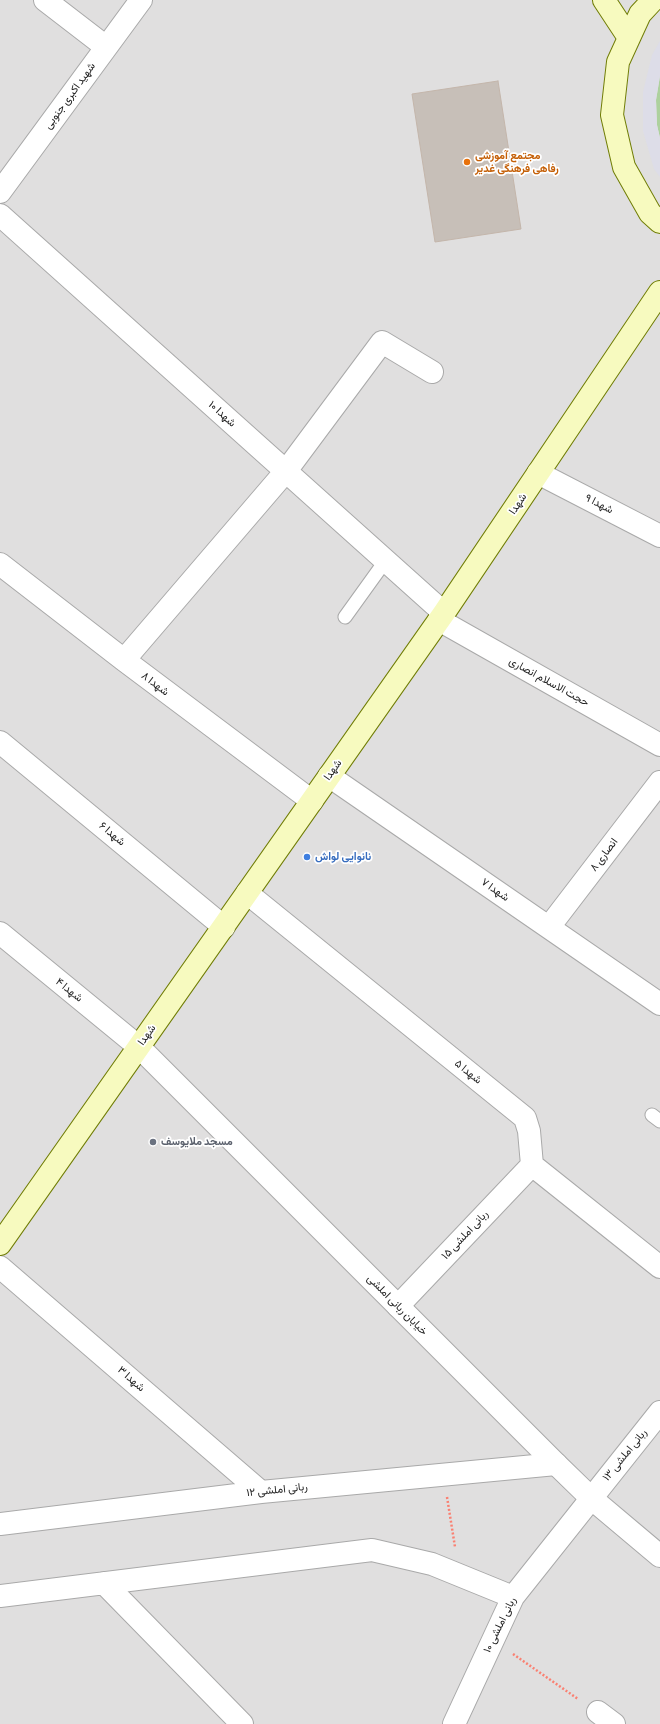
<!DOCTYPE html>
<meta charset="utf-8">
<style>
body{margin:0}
canvas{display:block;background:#f2efe9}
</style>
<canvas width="660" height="1724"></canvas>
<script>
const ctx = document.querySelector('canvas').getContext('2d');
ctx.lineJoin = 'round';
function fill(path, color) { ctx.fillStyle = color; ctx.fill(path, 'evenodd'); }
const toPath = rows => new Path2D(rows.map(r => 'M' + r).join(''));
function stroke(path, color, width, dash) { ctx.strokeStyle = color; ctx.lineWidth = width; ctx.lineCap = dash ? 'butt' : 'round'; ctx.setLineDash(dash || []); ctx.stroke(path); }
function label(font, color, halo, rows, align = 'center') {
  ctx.font = font + ' Manrope,Vazirmatn,sans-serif'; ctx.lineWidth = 3.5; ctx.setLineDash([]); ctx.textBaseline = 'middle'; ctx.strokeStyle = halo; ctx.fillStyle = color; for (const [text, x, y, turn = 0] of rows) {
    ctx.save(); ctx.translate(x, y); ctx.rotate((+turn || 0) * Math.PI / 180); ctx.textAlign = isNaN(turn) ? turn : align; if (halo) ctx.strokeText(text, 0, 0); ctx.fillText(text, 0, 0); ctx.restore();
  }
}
const residential = toPath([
 [0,0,660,0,660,1724,0,1724]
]);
const forest = toPath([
 [660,76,660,138,657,125,656,100]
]);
const plaza = toPath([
 [660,41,660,76,656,100,657,125,660,138,660,177,654,169,643,131,643,92,652,55]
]);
const building = toPath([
 [498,81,521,229,435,242,412,94,498,81]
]);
const path = toPath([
 [447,1497,455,1547],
 [513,1654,578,1699]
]);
const service = toPath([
 [345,617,386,560],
 [652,1115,660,1121]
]);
const minor = toPath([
 [45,0,106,47],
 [0,192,141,0],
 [0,215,444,613],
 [538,473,660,536],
 [0,564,124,660,312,801],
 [124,660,286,471,382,342,432,372],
 [0,742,224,927],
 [329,776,660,1004],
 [247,893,525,1118,529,1131,532,1165,660,1267],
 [549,927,660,782],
 [0,933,139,1047],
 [0,1267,261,1492],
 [398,1306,532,1165],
 [0,1524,261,1492,556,1464],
 [104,1583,242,1724],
 [0,1596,372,1550,432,1564,513,1597],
 [598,1712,614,1724],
 [454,1724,513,1597,660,1412]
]);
const tertiary = toPath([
 [439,620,660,745],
 [139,1047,556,1464,591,1498,660,1556]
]);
const secondary = toPath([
 [604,0,629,38],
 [653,0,640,14,618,62,612,115,624,167,650,213,660,222],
 [0,1244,444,613,660,292]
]);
const markers = [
 [467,162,4,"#e8710a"],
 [307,857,4,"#3f7fe0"],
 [153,1142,4,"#6b7280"]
];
const streetNames = [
 ["شهید اکبری جنوبی",70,96,-54],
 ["شهدا ۱۰",222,414,42],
 ["شهدا",518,504,-56],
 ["شهدا ۹",599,504,27],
 ["حجت الاسلام انصاری",549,682,29],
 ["شهدا ۸",155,684,37],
 ["شهدا",333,770,-55],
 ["شهدا ۶",112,834,40],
 ["انصاری ۸",604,855,-53],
 ["شهدا ۷",495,890,35],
 ["شهدا ۴",69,990,39],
 ["شهدا",147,1035,-55],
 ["شهدا ۵",468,1072,39],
 ["ربانی املشی ۱۵",465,1235,-47],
 ["خیابان ربانی املشی",397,1305,45],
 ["شهدا ۳",131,1379,41],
 ["ربانی املشی ۱۳",625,1455,-51],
 ["ربانی املشی ۱۲",277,1490,-6],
 ["ربانی املشی ۱۰",500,1625,-64]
];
const foodNames = [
 ["مجتمع آموزشی",475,156],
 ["رفاهی فرهنگی غدیر",475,169]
];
const shopNames = [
 ["نانوایی لواش",315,857]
];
const worshipNames = [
 ["مسجد ملایوسف",161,1142]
];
fill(residential, '#e0dfdf');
fill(forest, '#add19e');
fill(plaza, '#dddde8');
fill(building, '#c7bfb8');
stroke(building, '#c4b6ab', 1);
stroke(service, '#a9a9a9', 15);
stroke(minor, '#a9a9a9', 24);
stroke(tertiary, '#a9a9a9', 24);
stroke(secondary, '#707d05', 24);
stroke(path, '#fa8072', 2.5, [2, 2]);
stroke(service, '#fff', 13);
stroke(minor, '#fff', 22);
stroke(tertiary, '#fff', 22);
stroke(secondary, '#f7fabf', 22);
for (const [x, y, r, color] of markers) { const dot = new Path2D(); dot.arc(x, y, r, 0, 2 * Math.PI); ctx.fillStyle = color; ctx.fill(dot); stroke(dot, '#fff', 1.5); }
label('11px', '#222', '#fff', streetNames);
label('bold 11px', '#c56008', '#fff', foodNames, 'left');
label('bold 11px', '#366cbe', '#fff', shopNames, 'left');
label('bold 11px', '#5b616d', '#fff', worshipNames, 'left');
</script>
